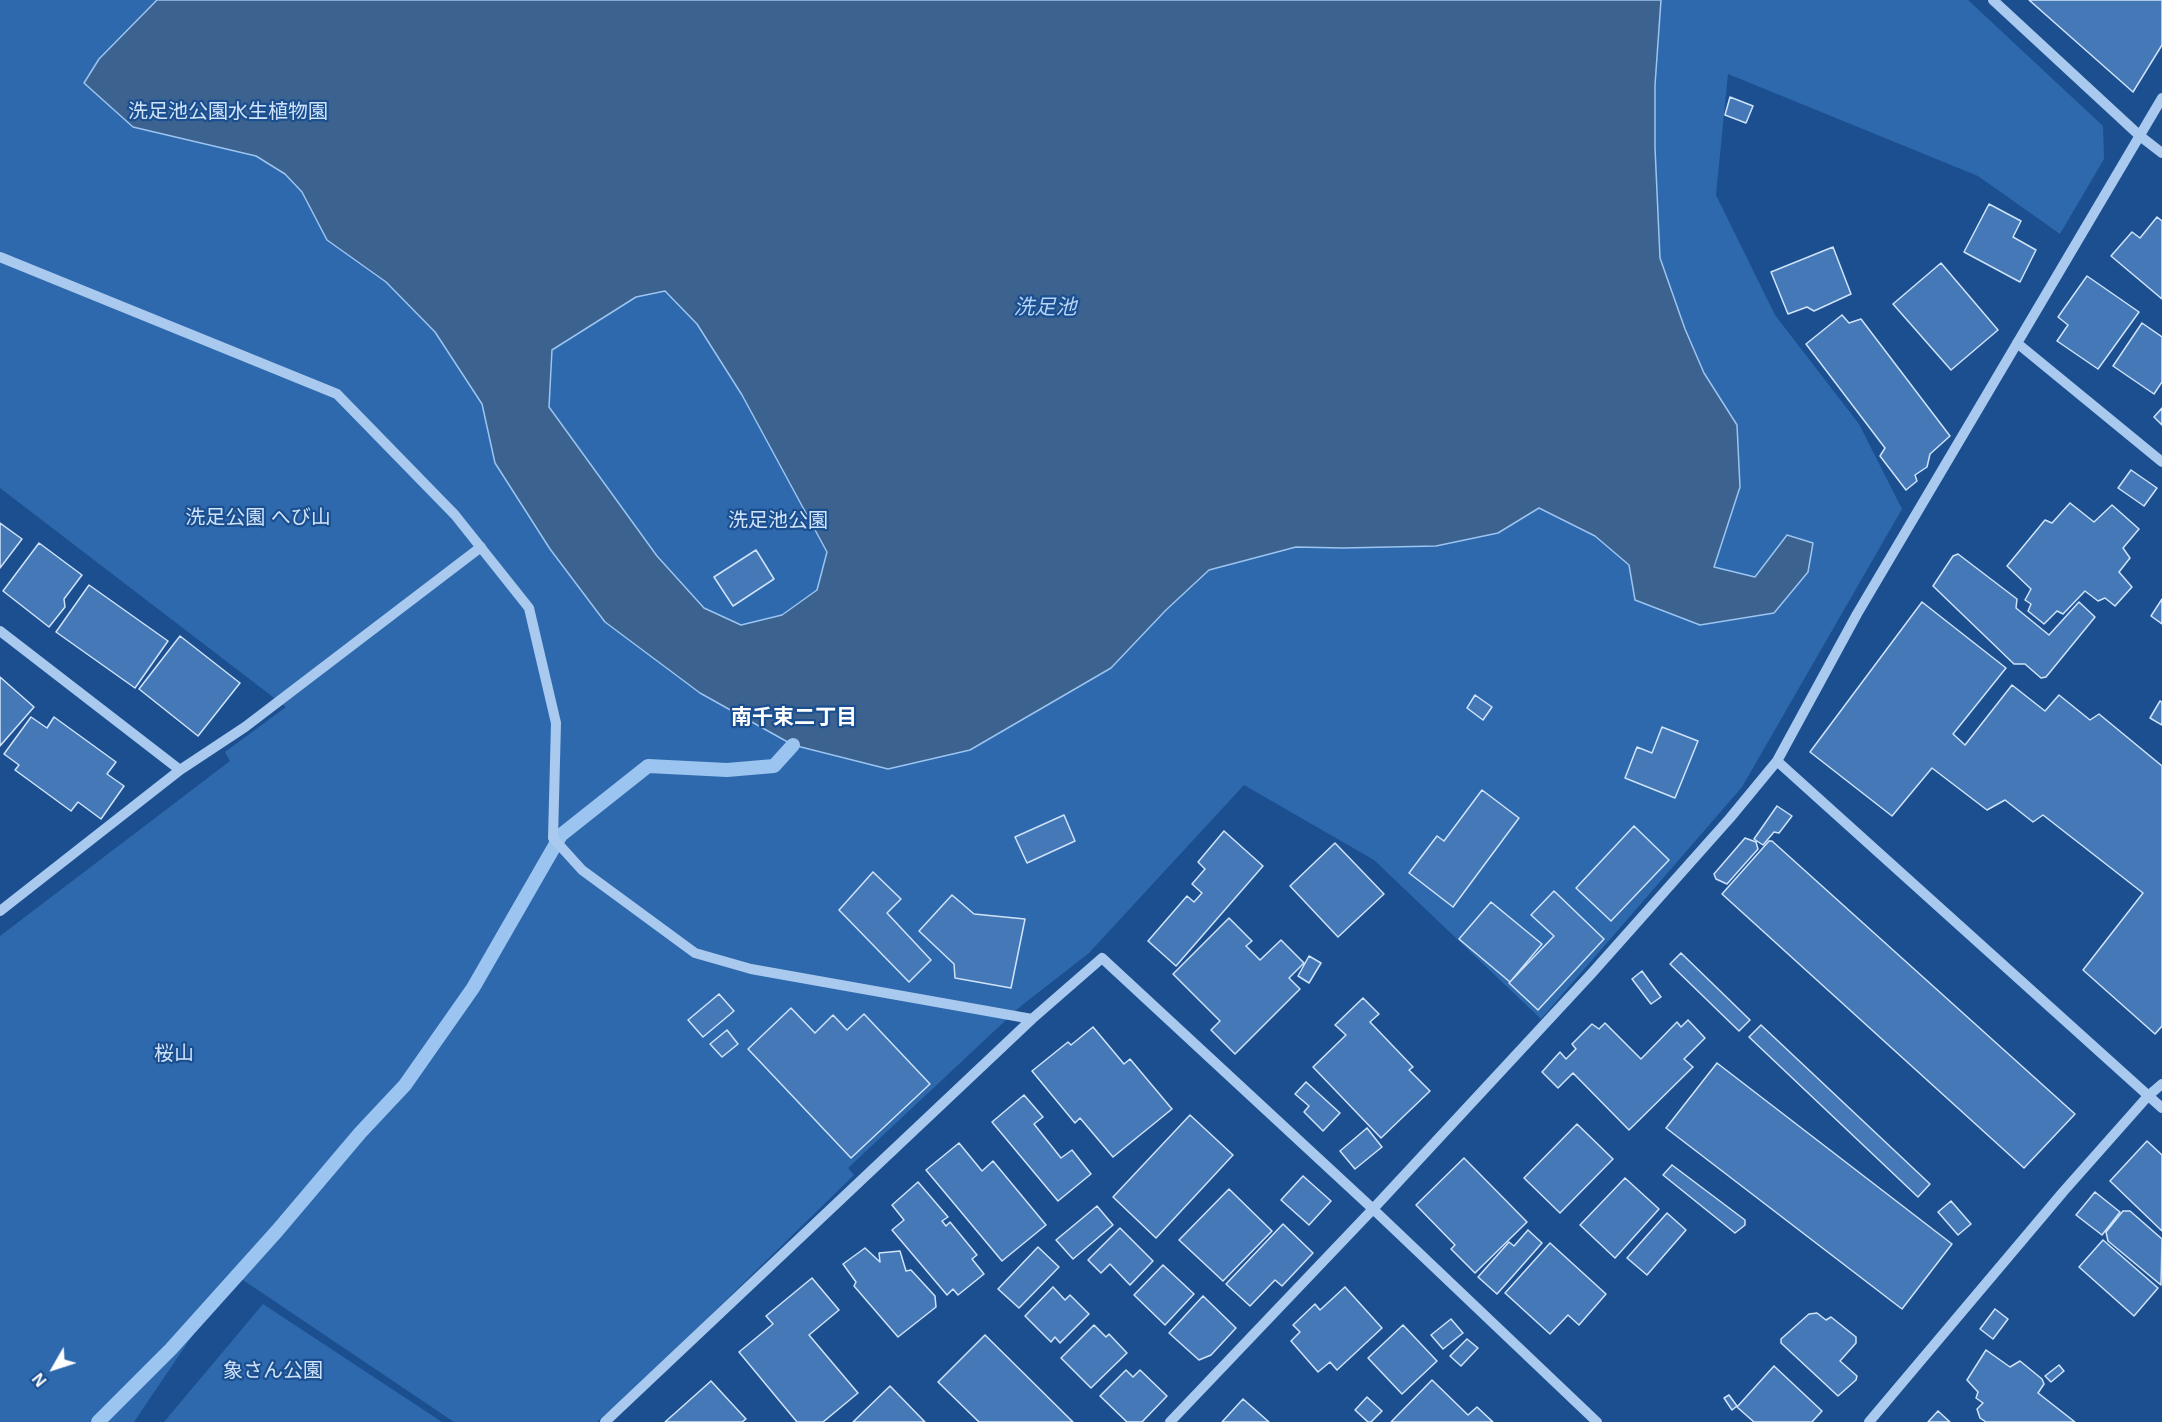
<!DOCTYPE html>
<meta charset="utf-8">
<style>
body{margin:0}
#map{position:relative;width:2162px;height:1422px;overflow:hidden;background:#1b4f8f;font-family:Arial,sans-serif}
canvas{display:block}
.north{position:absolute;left:24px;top:1338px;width:60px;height:60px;-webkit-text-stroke:4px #1b4f8f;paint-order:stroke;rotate:231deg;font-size:16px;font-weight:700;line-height:24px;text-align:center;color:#fff}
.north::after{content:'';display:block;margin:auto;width:21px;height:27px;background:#fff;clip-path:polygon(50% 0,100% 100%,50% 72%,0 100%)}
</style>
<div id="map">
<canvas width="2162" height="1422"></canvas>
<div class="north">N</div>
</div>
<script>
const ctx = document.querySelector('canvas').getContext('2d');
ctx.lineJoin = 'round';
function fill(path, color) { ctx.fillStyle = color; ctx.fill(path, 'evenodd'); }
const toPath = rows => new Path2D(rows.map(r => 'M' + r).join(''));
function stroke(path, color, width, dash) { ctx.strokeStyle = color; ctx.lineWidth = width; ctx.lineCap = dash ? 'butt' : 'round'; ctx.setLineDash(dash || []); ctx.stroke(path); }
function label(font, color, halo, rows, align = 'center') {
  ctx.font = font + ' Arial,"Noto Sans JP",sans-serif'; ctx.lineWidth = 4.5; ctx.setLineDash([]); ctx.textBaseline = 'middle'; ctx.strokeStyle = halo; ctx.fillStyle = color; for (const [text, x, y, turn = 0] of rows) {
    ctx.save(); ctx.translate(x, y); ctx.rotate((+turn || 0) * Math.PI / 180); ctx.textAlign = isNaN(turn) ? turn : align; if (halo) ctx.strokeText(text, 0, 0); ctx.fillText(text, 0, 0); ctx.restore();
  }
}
const green = toPath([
 [0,0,1968,0,2103,126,2104,159,2060,234,1978,176,1728,74,1716,195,1775,315,1859,424,1902,509,1742,787,1541,1019,1374,860,1244,785,1089,953,1021,1006,848,1168,854,1175,636,1388,597,1422,454,1422,234,1274,134,1422,0,1422,0,936,230,761,225,752,286,707,0,488],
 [263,1304,442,1422,164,1422]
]);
const water = toPath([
 [157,0,1661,0,1655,85,1655,148,1660,258,1685,329,1704,373,1737,425,1740,487,1714,567,1755,577,1787,535,1813,543,1808,572,1774,613,1700,625,1635,600,1629,565,1595,536,1539,508,1498,533,1436,546,1343,548,1296,547,1209,570,1166,610,1111,668,970,750,888,769,793,745,700,693,605,622,550,549,495,463,482,404,435,332,386,282,327,240,302,192,285,174,256,156,133,127,84,83,99,59,157,0],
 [665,291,697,324,742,395,827,552,817,590,782,615,741,625,704,608,657,556,549,407,552,350,636,297,665,291]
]);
const stream = toPath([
 [98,1422,171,1349,277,1231,360,1133,405,1085,473,988,561,835,648,766,727,770,774,766,793,745]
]);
const building = toPath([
 [2029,0,2162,0,2162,45,2133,92,2029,0],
 [1730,97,1753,106,1746,123,1725,115,1730,97],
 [1989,204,2021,221,2013,237,2036,250,2020,282,1964,252,1989,204],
 [2157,217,2162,221,2162,299,2111,256,2132,232,2140,238,2157,217],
 [1833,247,1851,294,1814,311,1807,307,1788,314,1771,272,1833,247],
 [1941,263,1998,330,1951,370,1893,304,1941,263],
 [2087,276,2139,312,2098,369,2057,341,2068,325,2058,317,2087,276],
 [1842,315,1849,323,1861,319,1950,436,1930,454,1927,467,1915,475,1917,481,1906,490,1880,456,1885,448,1806,344,1842,315],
 [2142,323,2162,337,2162,382,2154,394,2113,366,2142,323],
 [2162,408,2162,425,2154,417,2162,408],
 [2131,470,2157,488,2144,506,2118,488,2131,470],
 [2070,503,2094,522,2112,505,2139,529,2123,548,2130,558,2119,572,2132,587,2115,606,2105,598,2098,601,2085,591,2063,614,2057,611,2044,624,2028,611,2031,604,2025,600,2031,589,2007,566,2045,520,2052,523,2070,503],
 [0,523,22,539,0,568,0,523],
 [39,543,82,575,64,599,65,607,49,627,3,591,39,543],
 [756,550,774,579,733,606,714,577,756,550],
 [1958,554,2017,599,2016,608,2049,635,2079,602,2095,617,2046,677,2041,678,2025,664,2014,664,1933,586,1953,556,1958,554],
 [89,585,168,641,135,688,56,632,89,585],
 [2162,599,2162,624,2151,616,2162,599],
 [1922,602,2006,668,1953,734,1965,745,2012,685,2045,711,2059,695,2090,720,2099,714,2162,766,2162,1026,2155,1034,2083,970,2143,893,2043,815,2033,822,2005,800,1987,810,1932,768,1892,816,1810,752,1922,602],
 [180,636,240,683,198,736,139,689,180,636],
 [0,677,34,707,0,746,0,677],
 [1475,695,1492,707,1483,720,1467,708,1475,695],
 [2160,701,2162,702,2162,725,2150,718,2160,701],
 [31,717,47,728,54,717,116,762,107,774,124,786,101,819,78,802,71,811,15,770,19,765,4,754,31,717],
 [1662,727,1698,741,1675,798,1625,778,1637,747,1652,753,1662,727],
 [1482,790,1519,818,1453,907,1409,873,1437,836,1444,841,1482,790],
 [1777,806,1792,816,1779,833,1774,832,1763,845,1754,839,1777,806],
 [1064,815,1075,841,1027,863,1015,837,1064,815],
 [1634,826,1669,860,1611,921,1576,888,1634,826],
 [1224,831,1263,866,1176,966,1148,941,1187,896,1194,902,1202,893,1192,884,1205,869,1198,862,1224,831],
 [1745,838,1756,842,1758,849,1727,884,1716,879,1714,874,1745,838],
 [1769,841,1772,841,2075,1114,2024,1168,1722,894,1769,841],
 [1335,843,1384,894,1338,937,1290,886,1335,843],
 [873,872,901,899,887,913,931,960,909,982,839,910,873,872],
 [1554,891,1604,939,1538,1010,1509,983,1554,936,1531,915,1554,891],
 [952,895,974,914,1025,919,1011,988,955,978,954,964,919,931,952,895],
 [1491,902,1542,944,1510,982,1459,939,1491,902],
 [1229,918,1252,941,1246,946,1260,960,1281,940,1304,963,1289,978,1300,989,1235,1054,1211,1030,1220,1021,1173,974,1229,918],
 [1681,953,1750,1020,1739,1031,1670,964,1681,953],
 [1309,956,1321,963,1309,983,1298,976,1309,956],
 [1642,971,1661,997,1651,1004,1632,979,1642,971],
 [719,994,734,1011,703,1037,688,1020,719,994],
 [1363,998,1379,1014,1370,1022,1413,1067,1409,1070,1430,1091,1381,1138,1313,1067,1346,1035,1335,1025,1363,998],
 [791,1008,815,1033,833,1015,847,1030,864,1014,930,1084,851,1158,748,1049,791,1008],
 [1688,1020,1705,1038,1684,1059,1693,1067,1629,1130,1573,1073,1558,1088,1542,1072,1560,1052,1566,1059,1576,1049,1572,1044,1592,1024,1599,1029,1605,1023,1641,1059,1677,1022,1681,1027,1688,1020],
 [1761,1025,1930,1184,1918,1197,1749,1037,1761,1025],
 [1093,1027,1124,1064,1130,1059,1172,1109,1113,1157,1080,1118,1075,1123,1032,1071,1068,1042,1071,1045,1093,1027],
 [727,1030,738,1044,722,1057,710,1044,727,1030],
 [1717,1063,1952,1244,1902,1309,1666,1128,1717,1063],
 [1306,1082,1340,1113,1323,1131,1304,1112,1309,1106,1295,1094,1306,1082],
 [1024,1095,1043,1117,1034,1124,1061,1158,1072,1150,1091,1174,1058,1201,992,1122,1024,1095],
 [1190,1115,1233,1155,1156,1238,1113,1197,1190,1115],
 [1577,1124,1613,1159,1560,1213,1524,1178,1577,1124],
 [1367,1128,1382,1147,1355,1169,1340,1151,1367,1128],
 [2147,1141,2162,1155,2162,1231,2110,1181,2147,1141],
 [959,1143,982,1171,993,1161,1046,1225,1002,1261,926,1170,959,1143],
 [1464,1158,1527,1222,1475,1273,1451,1249,1455,1245,1416,1205,1464,1158],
 [1672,1165,1745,1220,1745,1225,1735,1233,1663,1175,1672,1165],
 [1303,1176,1331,1201,1309,1225,1281,1200,1303,1176],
 [1625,1178,1659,1209,1615,1258,1580,1225,1625,1178],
 [918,1182,948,1217,942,1221,946,1226,950,1222,977,1255,972,1259,984,1274,958,1295,953,1289,947,1295,892,1230,904,1220,892,1205,918,1182],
 [1229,1189,1272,1231,1223,1281,1179,1240,1229,1189],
 [2095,1192,2120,1212,2102,1235,2076,1215,2095,1192],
 [1951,1201,1971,1224,1958,1235,1938,1212,1951,1201],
 [1097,1206,1113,1225,1073,1259,1056,1240,1097,1206],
 [2123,1211,2130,1211,2162,1239,2161,1285,2108,1241,2106,1232,2123,1211],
 [1667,1213,1686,1230,1647,1275,1627,1258,1667,1213],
 [1283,1224,1313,1253,1282,1286,1275,1280,1250,1306,1226,1284,1283,1224],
 [1120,1228,1153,1261,1130,1285,1110,1264,1101,1273,1088,1260,1120,1228],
 [1528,1230,1542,1243,1497,1294,1478,1277,1509,1242,1514,1246,1528,1230],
 [2103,1240,2158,1288,2134,1316,2079,1267,2103,1240],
 [1550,1243,1606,1294,1579,1325,1568,1315,1550,1334,1505,1293,1550,1243],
 [1038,1247,1059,1267,1019,1308,998,1289,1038,1247],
 [865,1248,880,1262,879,1253,900,1251,906,1271,911,1270,935,1296,936,1307,898,1337,854,1286,856,1282,843,1264,865,1248],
 [1163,1265,1194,1294,1165,1325,1134,1295,1163,1265],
 [812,1278,839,1310,809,1335,858,1393,823,1422,797,1422,739,1352,773,1324,766,1316,812,1278],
 [1053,1287,1065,1300,1070,1295,1089,1314,1060,1343,1055,1337,1051,1342,1025,1316,1053,1287],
 [1345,1287,1382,1328,1337,1370,1330,1362,1318,1372,1291,1341,1300,1332,1293,1325,1315,1304,1320,1310,1345,1287],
 [1203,1296,1236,1328,1211,1355,1199,1360,1169,1333,1203,1296],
 [1995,1309,2008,1319,1993,1339,1980,1329,1995,1309],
 [1817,1313,1826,1320,1831,1317,1856,1337,1856,1343,1840,1361,1857,1376,1856,1380,1838,1396,1781,1343,1781,1339,1809,1314,1817,1313],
 [1451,1319,1463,1333,1443,1349,1431,1335,1451,1319],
 [1094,1325,1106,1337,1109,1334,1127,1353,1091,1388,1061,1358,1094,1325],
 [1403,1325,1437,1361,1402,1394,1368,1358,1403,1325],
 [985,1335,1073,1422,979,1422,938,1382,985,1335],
 [1467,1339,1478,1348,1461,1366,1450,1356,1467,1339],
 [1986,1350,2010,1367,2020,1361,2042,1379,2044,1384,2038,1393,2075,1422,1986,1422,1980,1418,1977,1409,1983,1403,1976,1398,1978,1392,1967,1380,1986,1350],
 [2059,1365,2064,1371,2051,1382,2045,1376,2059,1365],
 [1774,1366,1822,1411,1812,1422,1754,1422,1737,1407,1774,1366],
 [1126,1370,1133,1377,1140,1370,1167,1396,1142,1422,1127,1422,1100,1396,1126,1370],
 [1432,1380,1468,1415,1477,1407,1493,1422,1391,1422,1432,1380],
 [711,1381,746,1419,742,1422,665,1422,711,1381],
 [890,1386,925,1422,853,1422,890,1386],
 [1729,1395,1737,1406,1732,1410,1724,1398,1729,1395],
 [1367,1397,1382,1411,1371,1422,1368,1422,1355,1410,1367,1397],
 [1243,1399,1269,1422,1222,1422,1243,1399],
 [1938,1411,1950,1422,1928,1422,1938,1411]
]);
const minor = toPath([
 [1993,0,2140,136,2162,153],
 [0,257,337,394,455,515,529,608,556,723,553,838,582,870,695,953,751,969,1032,1019],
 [2017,343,2162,462],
 [0,631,180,770],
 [1777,761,2162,1108],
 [0,911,180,770,245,727,481,547],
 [605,1422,1032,1019,1102,958,1373,1209,1592,973,1730,818,1777,761,1857,614,2162,98],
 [1170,1422,1373,1209,1597,1422],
 [1869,1422,2063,1192,2148,1096,2162,1084]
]);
const parkNames = [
 ["洗足池公園水生植物園",228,112],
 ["洗足公園 へび山",258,518],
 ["洗足池公園",778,521],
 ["桜山",174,1054],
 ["象さん公園",273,1371]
];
const waterNames = [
 ["洗足池",1045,308]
];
const neighbourhoodNames = [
 ["南千束二丁目",794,718]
];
fill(green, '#2e69ad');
fill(water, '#3c6290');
stroke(water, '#9cc4f0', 1.5);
stroke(stream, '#9cc4f0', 14);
fill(building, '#4478b7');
stroke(building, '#cfe3fa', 1.5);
stroke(minor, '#a9c9ee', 10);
label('20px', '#cfe3fa', '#1b4f8f', parkNames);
label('italic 21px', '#b5d3f5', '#1b4f8f', waterNames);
label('bold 21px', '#fff', '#1b4f8f', neighbourhoodNames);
</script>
